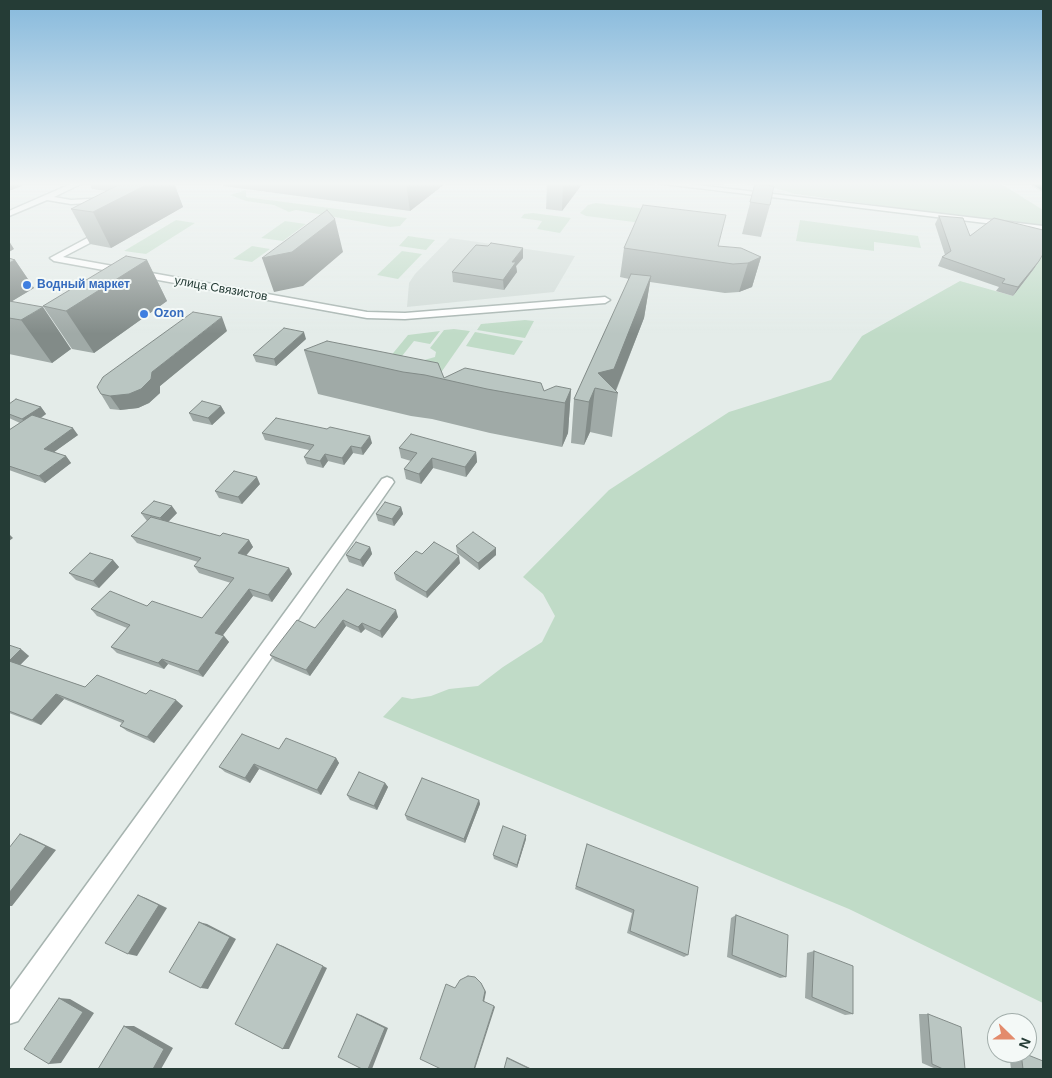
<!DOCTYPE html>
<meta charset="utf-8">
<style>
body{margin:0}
#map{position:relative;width:1052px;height:1078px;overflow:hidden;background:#e4ece9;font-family:Arial,sans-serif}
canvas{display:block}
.frame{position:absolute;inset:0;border:10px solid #253c36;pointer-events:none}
.north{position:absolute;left:987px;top:1013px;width:50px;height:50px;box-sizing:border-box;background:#f4f9f7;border:1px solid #a1adaa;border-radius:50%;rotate:112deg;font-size:14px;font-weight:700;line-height:20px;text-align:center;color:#253c36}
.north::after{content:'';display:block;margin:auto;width:18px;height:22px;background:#e38b6c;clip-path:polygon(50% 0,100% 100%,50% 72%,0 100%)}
</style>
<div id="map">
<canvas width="1052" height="1078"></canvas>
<div class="frame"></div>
<div class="north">N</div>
</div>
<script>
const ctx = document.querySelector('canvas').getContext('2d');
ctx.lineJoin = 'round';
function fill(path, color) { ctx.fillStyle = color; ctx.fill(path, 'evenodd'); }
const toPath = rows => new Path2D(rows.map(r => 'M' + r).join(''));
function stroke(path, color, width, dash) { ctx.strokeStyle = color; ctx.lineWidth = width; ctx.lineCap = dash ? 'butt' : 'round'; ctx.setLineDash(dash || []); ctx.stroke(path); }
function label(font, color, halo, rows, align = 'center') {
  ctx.font = font + ' Arial,sans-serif'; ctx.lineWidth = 4; ctx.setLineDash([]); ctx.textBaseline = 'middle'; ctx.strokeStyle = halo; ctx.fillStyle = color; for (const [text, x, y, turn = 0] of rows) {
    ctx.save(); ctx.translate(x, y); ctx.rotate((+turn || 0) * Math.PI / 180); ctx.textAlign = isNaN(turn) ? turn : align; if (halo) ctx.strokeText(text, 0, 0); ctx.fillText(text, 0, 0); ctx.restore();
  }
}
const built = toPath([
 [450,238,575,256,554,292,407,307,409,283,415,274]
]);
const green = toPath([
 [686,183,1000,183,1043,210,1043,225,994,221,795,194,761,184,702,185],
 [246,190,246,197,407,218,400,226,390,227,296,210,289,212,274,205,246,201,230,195],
 [596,203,708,216,705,231,586,216,580,213,588,205],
 [533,213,571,218,560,233,537,229,542,221,521,218,524,214],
 [176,220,195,223,146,254,124,251],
 [800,220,918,236,921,248,874,242,874,251,796,241],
 [285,221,306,224,283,241,261,238],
 [408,236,435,240,426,250,399,246],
 [252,246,270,249,252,262,233,259],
 [402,251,422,254,398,279,377,275],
 [1043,252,1043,1003,849,909,383,717,402,697,412,699,431,696,449,689,478,686,503,667,542,642,555,616,543,594,523,577,609,490,729,412,831,380,862,336,960,281,1013,296,1033,270],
 [525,320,534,321,525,338,477,330,481,324],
 [454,329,470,331,440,374,421,361,435,357,436,352,430,348,444,330],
 [440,331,430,344,414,341,398,361,385,363,408,335],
 [475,332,523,341,514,355,466,346]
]);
const minor = toPath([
 [73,183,83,183,54,197,71,200,108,198,112,200,108,202,71,204,47,200,9,216,9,211,73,183],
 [656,183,680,183,1043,226,1043,230,656,183],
 [106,228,109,229,109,233,63,257,367,312,405,313,605,297,610,300,605,303,405,319,367,318,54,261,50,258,106,228],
 [387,477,392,479,394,482,392,485,18,1021,9,1024,9,991,382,479,387,477]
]);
const highway = toPath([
 [1030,183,1039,183,1043,186,1043,191,1030,183]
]);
const wall = toPath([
 [89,183,174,183,183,207,111,248,90,244,71,209,107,191,92,189],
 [222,183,446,183,410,211,223,186],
 [547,183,583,183,562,211,546,209],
 [755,184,770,205,761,237,742,234],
 [939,216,970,236,1039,261,1033,270,1013,296,996,291,999,287,938,266,942,257,945,255,935,224],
 [719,246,761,257,752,287,739,292,725,293,650,282,644,318,616,391,618,393,612,437,590,432,584,445,571,443,574,399,629,279,620,277,624,248],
 [9,258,15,260,34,288,12,301,71,349,52,363,9,354],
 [523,258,516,266,517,272,504,290,453,282,452,272],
 [147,260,167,301,94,353,72,349,43,306],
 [227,331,160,386,160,393,149,403,138,408,120,410,110,409,101,394],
 [306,339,276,366,256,362,253,355],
 [304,350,444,378,544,391,571,389,568,433,562,447,490,433,432,419,411,416,318,394],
 [9,404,41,407,46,414,41,418,78,435,54,452,66,456,71,463,45,483,9,470,9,430,20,423,9,418],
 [221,406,225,413,212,425,193,421,189,413],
 [262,433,372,443,363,455,353,453,344,465,328,461,323,468,307,464,304,457,309,450,265,440],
 [399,448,476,452,477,462,466,477,433,468,421,484,406,479,404,469,411,461,401,458],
 [260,484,242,504,219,498,215,491],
 [401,507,403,514,394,526,378,521,376,514],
 [141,513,177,513,168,522,220,536,249,540,253,547,246,556,289,568,292,574,272,602,253,596,222,636,224,636,229,642,203,677,168,664,164,669,117,653,111,647,127,628,97,616,91,609,147,606,202,618,231,583,199,573,194,566,198,562,137,543,131,536,147,521],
 [456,546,496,548,496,555,479,570,457,553],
 [370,547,372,554,363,567,349,562,346,555],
 [422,554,460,563,427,598,396,580,394,573],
 [113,560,119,567,99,588,76,580,69,573],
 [347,589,398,617,382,638,365,629,361,633,346,626,310,676,275,661,270,655,315,628],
 [9,645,29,656,20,665,85,687,146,694,183,706,154,743,127,731,120,726,122,723,64,699,41,725,9,713],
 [279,749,336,758,339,763,321,795,259,769,250,783,225,772,219,767],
 [385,783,388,787,377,810,350,800,347,795],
 [479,800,480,804,465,843,407,820,405,815],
 [526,839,517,868,494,859,493,855],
 [587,844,688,955,684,957,627,933,632,913,575,889],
 [736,915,786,977,780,978,727,957,731,918],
 [814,951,853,1014,845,1015,805,998,807,953],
 [919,1014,928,1014,965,1069,936,1069,922,1063],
 [1009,1053,1023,1053,1043,1069,1011,1069]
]);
const shadedWall = toPath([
 [10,183,20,183,22,186,9,191,9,184],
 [127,183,174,183,183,207,111,248,93,212],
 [406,183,446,183,410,211],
 [563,183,583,183,562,211],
 [335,219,343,252,303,286,274,292,262,258],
 [9,241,14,249,9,252],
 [523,248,523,258,516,266,517,272,504,290,503,280,512,262],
 [761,257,752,287,739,292,748,263],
 [15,260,34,288,9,303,9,263],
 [147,260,167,301,94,353,66,311],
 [1039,261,1033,270,1013,296,1018,287],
 [651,276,644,318,615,392,598,373,641,300],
 [43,307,71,349,52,363,21,320],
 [222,317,227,331,160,386,160,393,149,403,138,408,120,410,110,396,152,372],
 [304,332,306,339,276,366,274,359],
 [595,388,590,432,584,445,589,402],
 [571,389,568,433,562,447,565,403],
 [221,406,225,413,212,425,208,418],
 [41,407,46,414,28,426,22,419],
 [73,428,78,435,50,455,44,449],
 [370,436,372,443,363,455,361,448],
 [351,446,353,453,344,465,342,458],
 [476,452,477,462,466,477,465,467],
 [325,454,328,461,323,468,320,461],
 [66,456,71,463,45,483,39,476],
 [432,458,433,468,421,484,419,474],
 [257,477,260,484,242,504,238,497],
 [172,506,177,513,165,525,160,518],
 [401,507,403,514,394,526,392,519],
 [9,534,13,538,9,541],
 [249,540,253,547,242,560,238,553],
 [370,547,372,554,363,567,360,560],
 [496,548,496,555,479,570,478,563],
 [459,556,460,563,427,598,426,592],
 [113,560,119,567,99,588,93,581],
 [289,568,292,574,272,602,268,595],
 [249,589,253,596,220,639,215,633],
 [396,610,398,617,382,638,380,631],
 [343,620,346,626,310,676,306,670],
 [362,623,365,629,361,633,358,627],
 [224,636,229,642,203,677,198,671],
 [21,649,29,656,18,667,9,661],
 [162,659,168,664,164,669,158,663],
 [56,694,64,699,41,725,32,720],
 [176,700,183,706,154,743,147,737],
 [336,758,339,763,321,795,317,790],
 [254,764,259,769,250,783,245,778],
 [385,783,388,787,377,810,374,806],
 [479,800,480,804,465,843,464,839],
 [20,834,31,838,56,850,12,906,9,906,9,893],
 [526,835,526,839,517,868,517,865],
 [138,895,146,898,167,908,137,956,128,954],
 [199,922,207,924,236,939,208,989,201,988],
 [277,944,283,946,327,968,289,1049,283,1049],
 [481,983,486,992,484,1002,483,1001],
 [59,998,70,999,94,1013,61,1063,49,1064],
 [494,1006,495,1007,475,1069,474,1069],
 [357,1014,361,1015,388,1028,372,1069,368,1069],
 [124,1026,134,1026,173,1048,161,1069,153,1069],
 [507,1057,532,1069,530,1069,507,1058]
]);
const building = toPath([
 [122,183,150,183,93,212,71,209,122,183],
 [755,184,774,186,770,205,750,202,755,184],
 [643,205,726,215,718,246,741,248,761,257,748,263,733,264,624,248,643,205],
 [327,210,335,219,292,252,262,258,327,210],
 [939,216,963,218,970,236,994,218,1043,230,1043,254,1039,261,1018,287,1002,283,1005,279,942,257,951,251,939,216],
 [491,243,523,248,512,262,516,262,503,280,452,272,476,245,488,246,491,243],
 [126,256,147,260,66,311,43,306,126,256],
 [9,258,15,260,9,263,9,258],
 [631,274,651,276,614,369,598,373,618,393,595,388,589,402,574,399,631,274],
 [9,301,43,307,21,320,9,318,9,301],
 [193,312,222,317,152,372,151,379,141,389,129,394,110,396,101,394,97,387,103,377,193,312],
 [284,328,304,332,274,359,253,355,284,328],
 [327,341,438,363,444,378,465,368,541,383,544,391,556,386,571,389,565,403,487,389,425,375,403,372,304,350,327,341],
 [16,399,41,407,22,419,9,414,9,404,16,399],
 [202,401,221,406,208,418,189,413,202,401],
 [32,415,73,428,44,449,66,456,39,476,9,466,9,430,32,415],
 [276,418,327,429,330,427,370,436,361,448,351,446,342,458,325,454,320,461,304,457,314,445,262,433,276,418],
 [411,434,476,452,465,467,432,458,419,474,404,469,417,453,399,448,411,434],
 [234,471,257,477,238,497,215,491,234,471],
 [154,501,172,506,160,518,141,513,154,501],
 [385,502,401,507,392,519,376,514,385,502],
 [151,517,220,536,223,533,249,540,238,553,289,568,268,595,249,589,215,633,224,636,198,671,162,659,158,663,111,647,130,625,91,609,110,591,147,606,152,601,202,618,234,578,194,566,201,558,131,536,151,517],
 [473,532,496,548,478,563,456,546,473,532],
 [356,542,370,547,360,560,346,555,356,542],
 [434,542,459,556,426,592,394,573,416,551,422,554,434,542],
 [90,553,113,560,93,581,69,573,90,553],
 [347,589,396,610,380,631,362,623,358,627,343,620,306,670,270,655,297,620,315,628,347,589],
 [9,645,21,649,9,661,85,687,97,675,146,694,150,690,176,700,147,737,120,726,124,721,56,694,32,720,9,711,9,645],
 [242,734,279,749,286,738,336,758,317,790,254,764,245,778,219,767,242,734],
 [359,772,385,783,374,806,347,795,359,772],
 [422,778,479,800,464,839,405,815,422,778],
 [503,826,526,835,517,865,493,855,503,826],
 [20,834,46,846,9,893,9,848,20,834],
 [587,844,698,887,688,955,630,931,634,910,576,886,587,844],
 [138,895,159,905,128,954,105,943,138,895],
 [736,915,788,935,786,977,732,955,736,915],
 [199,922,230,937,201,988,169,972,199,922],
 [277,944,323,966,283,1049,235,1024,277,944],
 [814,951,853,966,853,1014,812,997,814,951],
 [468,976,475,977,481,983,485,991,483,1001,494,1006,474,1069,441,1069,420,1059,446,984,455,988,460,980,468,976],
 [59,998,83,1012,49,1064,24,1049,59,998],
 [357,1014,385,1028,368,1069,362,1069,338,1057,357,1014],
 [928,1014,961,1027,965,1069,943,1069,932,1064,928,1014],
 [124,1026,164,1049,153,1069,98,1069,124,1026],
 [1021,1053,1023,1053,1043,1061,1043,1069,1023,1069,1021,1053],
 [507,1058,530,1069,504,1069,507,1058]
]);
const markers = [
 [27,285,5,"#3f7fe0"],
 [144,314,5,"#3f7fe0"]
];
const farShopnames = [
 ["Водный маркет",37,285],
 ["Ozon",154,314]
];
const farStreetnames = [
 ["улица Связистов",221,289,10]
];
fill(built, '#d2dcd8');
fill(green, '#c0dbc7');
stroke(minor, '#a7b4b0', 3);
stroke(highway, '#c2c8c7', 3);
fill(minor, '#fff');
fill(highway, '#34655c');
fill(wall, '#a0aaa7');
fill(shadedWall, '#828b88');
fill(building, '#bac6c2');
stroke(building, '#828b88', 1);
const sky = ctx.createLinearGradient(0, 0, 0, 334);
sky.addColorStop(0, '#86b9dc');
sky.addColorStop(0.55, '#f3f6f5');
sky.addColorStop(1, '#f3f6f500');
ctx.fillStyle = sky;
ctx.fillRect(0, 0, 1052, 334);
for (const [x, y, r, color] of markers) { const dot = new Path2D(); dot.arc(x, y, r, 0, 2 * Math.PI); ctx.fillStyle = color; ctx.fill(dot); stroke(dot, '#f4f9f7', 2); }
label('bold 12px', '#366cbe', '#f4f9f7', farShopnames, 'left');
label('12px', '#253c36', '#f4f9f7', farStreetnames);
</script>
